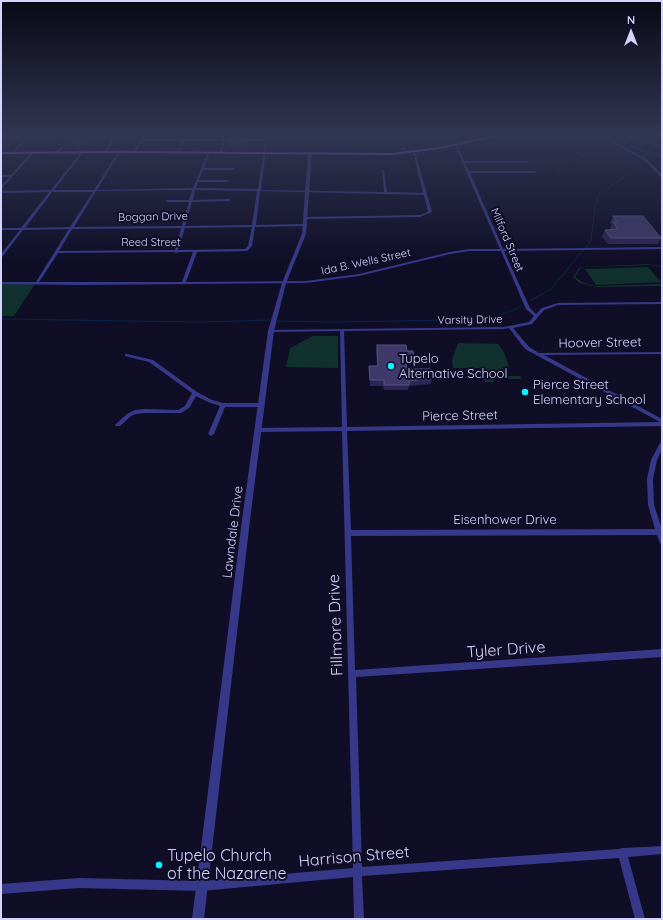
<!DOCTYPE html>
<style>
body{margin:0}
#map{position:relative;width:663px;height:920px;overflow:hidden;background:#100e27;font-family:Quicksand,sans-serif}
canvas{display:block}
.frame{position:absolute;inset:0;border:2px solid #d6d4ff;pointer-events:none}
.north{position:absolute;left:611px;top:12px;width:40px;height:40px;-webkit-text-stroke:3px #100e27;paint-order:stroke;rotate:0deg;font-size:11px;font-weight:700;line-height:16px;text-align:center;color:#d6d4ff}
.north::after{content:'';display:block;margin:auto;width:14px;height:18px;background:#d6d4ff;clip-path:polygon(50% 0,100% 100%,50% 72%,0 100%)}
</style>
<div id="map">
<canvas width="663" height="920"></canvas>
<div class="frame"></div>
<div class="north">N</div>
</div>
<script>
const ctx = document.querySelector('canvas').getContext('2d');
ctx.lineJoin = 'round';
function fill(path, color) { ctx.fillStyle = color; ctx.fill(path, 'evenodd'); }
const toPath = rows => new Path2D(rows.map(r => 'M' + r).join(''));
function stroke(path, color, width, dash) { ctx.strokeStyle = color; ctx.lineWidth = width; ctx.lineCap = dash ? 'butt' : 'round'; ctx.setLineDash(dash || []); ctx.stroke(path); }
function label(font, color, halo, rows, align = 'center') {
  ctx.font = font + ' Quicksand,sans-serif'; ctx.lineWidth = 4; ctx.setLineDash([]); ctx.textBaseline = 'middle'; ctx.strokeStyle = halo; ctx.fillStyle = color; for (const [text, x, y, turn = 0] of rows) {
    ctx.save(); ctx.translate(x, y); ctx.rotate((+turn || 0) * Math.PI / 180); ctx.textAlign = isNaN(turn) ? turn : align; if (halo) ctx.strokeText(text, 0, 0); ctx.fillText(text, 0, 0); ctx.restore();
  }
}
const green = toPath([
 [648,264,660,266,662,267,650,265,584,267,579,270,575,277,582,282,594,286,662,284,662,286,597,287,580,283,573,277,579,268,582,267],
 [648,267,661,282,596,285,585,269],
 [1,284,35,284,14,316,1,316],
 [313,336,338,336,338,368,286,367,290,348],
 [458,343,498,344,504,352,509,367,503,367,505,376,520,376,521,379,493,379,494,382,485,382,480,368,453,368,452,360]
]);
const stream = toPath([
 [639,154,654,155],
 [655,166,662,166],
 [557,172,585,155,628,154],
 [530,301,551,289,591,241,595,206,599,194,627,175,645,166],
 [1,319,201,322,270,320],
 [277,321,336,322,450,320,496,317,520,307]
]);
const river = toPath([
 [605,134,611,134,649,152,662,155,662,159,645,154,605,134]
]);
const minor = toPath([
 [91,134,132,134,117,135,106,152,105,153,104,152,114,135,91,136,90,135,91,134],
 [144,134,146,134,143,139,223,139,225,134,227,134,226,139,235,140,225,141,222,152,221,153,220,152,223,141,184,141,178,152,177,153,176,152,181,141,142,141,135,153,133,153,144,134],
 [266,134,268,134,261,190,384,192,382,170,383,169,384,170,387,192,423,193,413,152,414,151,415,152,432,212,420,217,306,219,304,218,305,217,420,215,428,212,424,195,260,191,256,225,306,224,307,224,307,226,255,227,252,246,247,251,197,252,186,282,306,281,359,274,450,252,470,249,500,249,462,162,455,145,456,144,457,145,465,161,528,161,529,162,528,163,465,163,469,171,535,171,536,172,535,173,470,173,503,249,662,247,662,249,504,251,530,308,536,314,542,308,558,303,662,302,662,304,558,305,544,310,532,324,513,328,529,347,539,353,662,352,662,354,544,355,662,419,662,426,347,431,351,530,655,529,648,505,647,479,651,460,660,443,662,442,662,449,657,460,653,479,654,505,662,529,662,544,660,543,657,535,351,536,355,670,662,649,662,657,356,677,362,867,619,849,622,848,624,848,662,846,662,854,628,857,645,919,635,919,619,858,362,876,364,919,354,919,353,877,202,891,79,888,1,894,1,884,79,878,202,881,353,868,342,431,257,432,254,430,257,428,342,427,340,331,271,332,269,331,271,330,504,327,529,322,534,316,526,309,501,251,470,251,450,254,359,276,306,283,79,285,1,284,1,282,36,282,69,229,23,230,2,257,1,257,1,254,20,230,1,230,1,228,21,228,49,192,1,193,1,191,51,190,82,151,83,153,54,190,94,190,118,152,119,151,120,152,97,190,193,188,208,152,209,151,210,152,204,168,234,168,235,169,234,170,203,170,199,180,227,180,229,181,227,182,198,182,196,188,258,189,265,141,243,141,242,140,243,139,265,139,266,134],
 [192,190,189,200,167,200,165,201,167,202,189,202,182,226,74,227,96,191,192,190],
 [195,190,257,191,252,225,185,226,192,202,229,201,231,200,229,199,193,200,195,190],
 [52,192,93,192,70,227,25,228,52,192],
 [252,227,248,246,245,249,178,250,185,228,252,227],
 [181,228,175,250,59,251,72,229,181,228],
 [174,252,176,253,178,252,193,252,182,282,39,282,58,253,174,252],
 [509,328,525,349,660,422,347,427,344,331,504,329,509,328],
 [394,134,396,134,408,154,406,154,394,134],
 [597,134,601,134,647,159,662,175,662,178,645,161,597,134],
 [620,134,625,134,662,146,662,148,620,134],
 [28,135,30,135,30,137,72,136,73,137,57,154,56,152,69,138,28,138,13,154,12,152,25,138,1,139,1,137,27,137,28,135],
 [32,152,34,153,1,189,1,186,10,177,1,177,1,175,11,175,32,152],
 [125,354,127,354,153,360,197,392,212,400,223,403,260,403,263,405,260,407,225,407,214,434,211,436,208,434,220,406,208,402,196,396,189,408,181,413,144,413,136,414,131,416,120,426,116,426,115,425,116,424,127,414,135,410,144,409,178,410,185,406,192,393,149,362,125,356,125,354]
]);
const tertiary = toPath([
 [310,151,312,152,306,234,286,283,274,331,250,520,204,919,192,919,242,520,268,331,282,283,302,234,308,152,310,151]
]);
const primary = toPath([
 [497,134,511,134,439,149,392,155,119,153,1,154,1,152,119,151,392,153,439,147,497,134]
]);
const wall = toPath([
 [70,134,99,134,100,137,94,144,84,144,81,148,74,148,72,144,69,144,66,138],
 [1,135,9,140,5,145,1,145],
 [248,137,249,142,248,148,228,148,227,142],
 [613,216,661,238,658,244,608,244,602,237,605,230,611,229,610,228,612,224,610,223],
 [377,345,407,351,414,357,413,362,406,362,407,369,432,378,431,384,409,386,408,390,384,390,383,386,370,386,369,371,369,366,377,366,376,351]
]);
const shadedWall = toPath([
 [7,134,9,140,5,145,2,139],
 [95,134,99,134,100,137,94,144,92,138],
 [248,137,249,142,248,148,247,142],
 [82,138,84,144,81,148,78,142]
]);
const building = toPath([
 [7,134,2,139,1,139,1,135,7,134],
 [70,134,95,134,92,138,82,138,78,142,71,142,75,138,66,138,70,134],
 [229,137,248,137,247,142,227,142,229,137],
 [613,216,643,216,661,238,611,238,605,230,618,229,613,222,617,222,613,216],
 [377,345,406,345,407,351,413,351,414,357,405,357,407,369,430,369,432,378,409,381,409,385,384,385,384,380,370,380,369,366,378,366,377,345]
]);
const markers = [
 [391,366,4,"#00f7ff"],
 [525,392,4,"#00f7ff"],
 [159,865,4,"#00f7ff"]
];
const farStreetnames = [
 ["Boggan Drive",153,217,-1],
 ["Milford Street",507,240,67],
 ["Reed Street",151,243],
 ["Ida B. Wells Street",366,262,-12],
 ["Varsity Drive",470,320,-1]
];
const streetNames = [
 ["Hoover Street",600,343,-1],
 ["Pierce Street",460,416,-1],
 ["Eisenhower Drive",505,520],
 ["Lawndale Drive",233,532,-83]
];
const poiNames = [
 ["Tupelo",399,359],
 ["Alternative School",399,374],
 ["Pierce Street",533,385],
 ["Elementary School",533,400]
];
const nearStreetnames = [
 ["Fillmore Drive",336,625,-92],
 ["Tyler Drive",506,650,-4],
 ["Harrison Street",354,857,-5]
];
const nearPoinames = [
 ["Tupelo Church",167,856],
 ["of the Nazarene",167,874]
];
fill(green, '#10312e');
stroke(stream, '#09264b', 1);
fill(river, '#09264b');
fill(minor, '#363989');
fill(tertiary, '#363989');
fill(primary, '#b65bff');
fill(wall, '#2c2656');
fill(shadedWall, '#19153b');
fill(building, '#3e3968');
stroke(building, '#565180', 1);
const sky = ctx.createLinearGradient(0, 0, 0, 263);
sky.addColorStop(0, '#090815');
sky.addColorStop(0.51, '#313652');
sky.addColorStop(1, '#31365200');
ctx.fillStyle = sky;
ctx.fillRect(0, 0, 663, 263);
for (const [x, y, r, color] of markers) { const dot = new Path2D(); dot.arc(x, y, r, 0, 2 * Math.PI); ctx.fillStyle = color; ctx.fill(dot); stroke(dot, '#100e27', 1.5); }
label('11px', '#d6d4ff', '#100e27', farStreetnames);
label('13px', '#d6d4ff', '#100e27', streetNames);
label('13px', '#d6d4ff', '#100e27', poiNames, 'left');
label('16px', '#d6d4ff', '#100e27', nearStreetnames);
label('16px', '#d6d4ff', '#100e27', nearPoinames, 'left');
</script>
